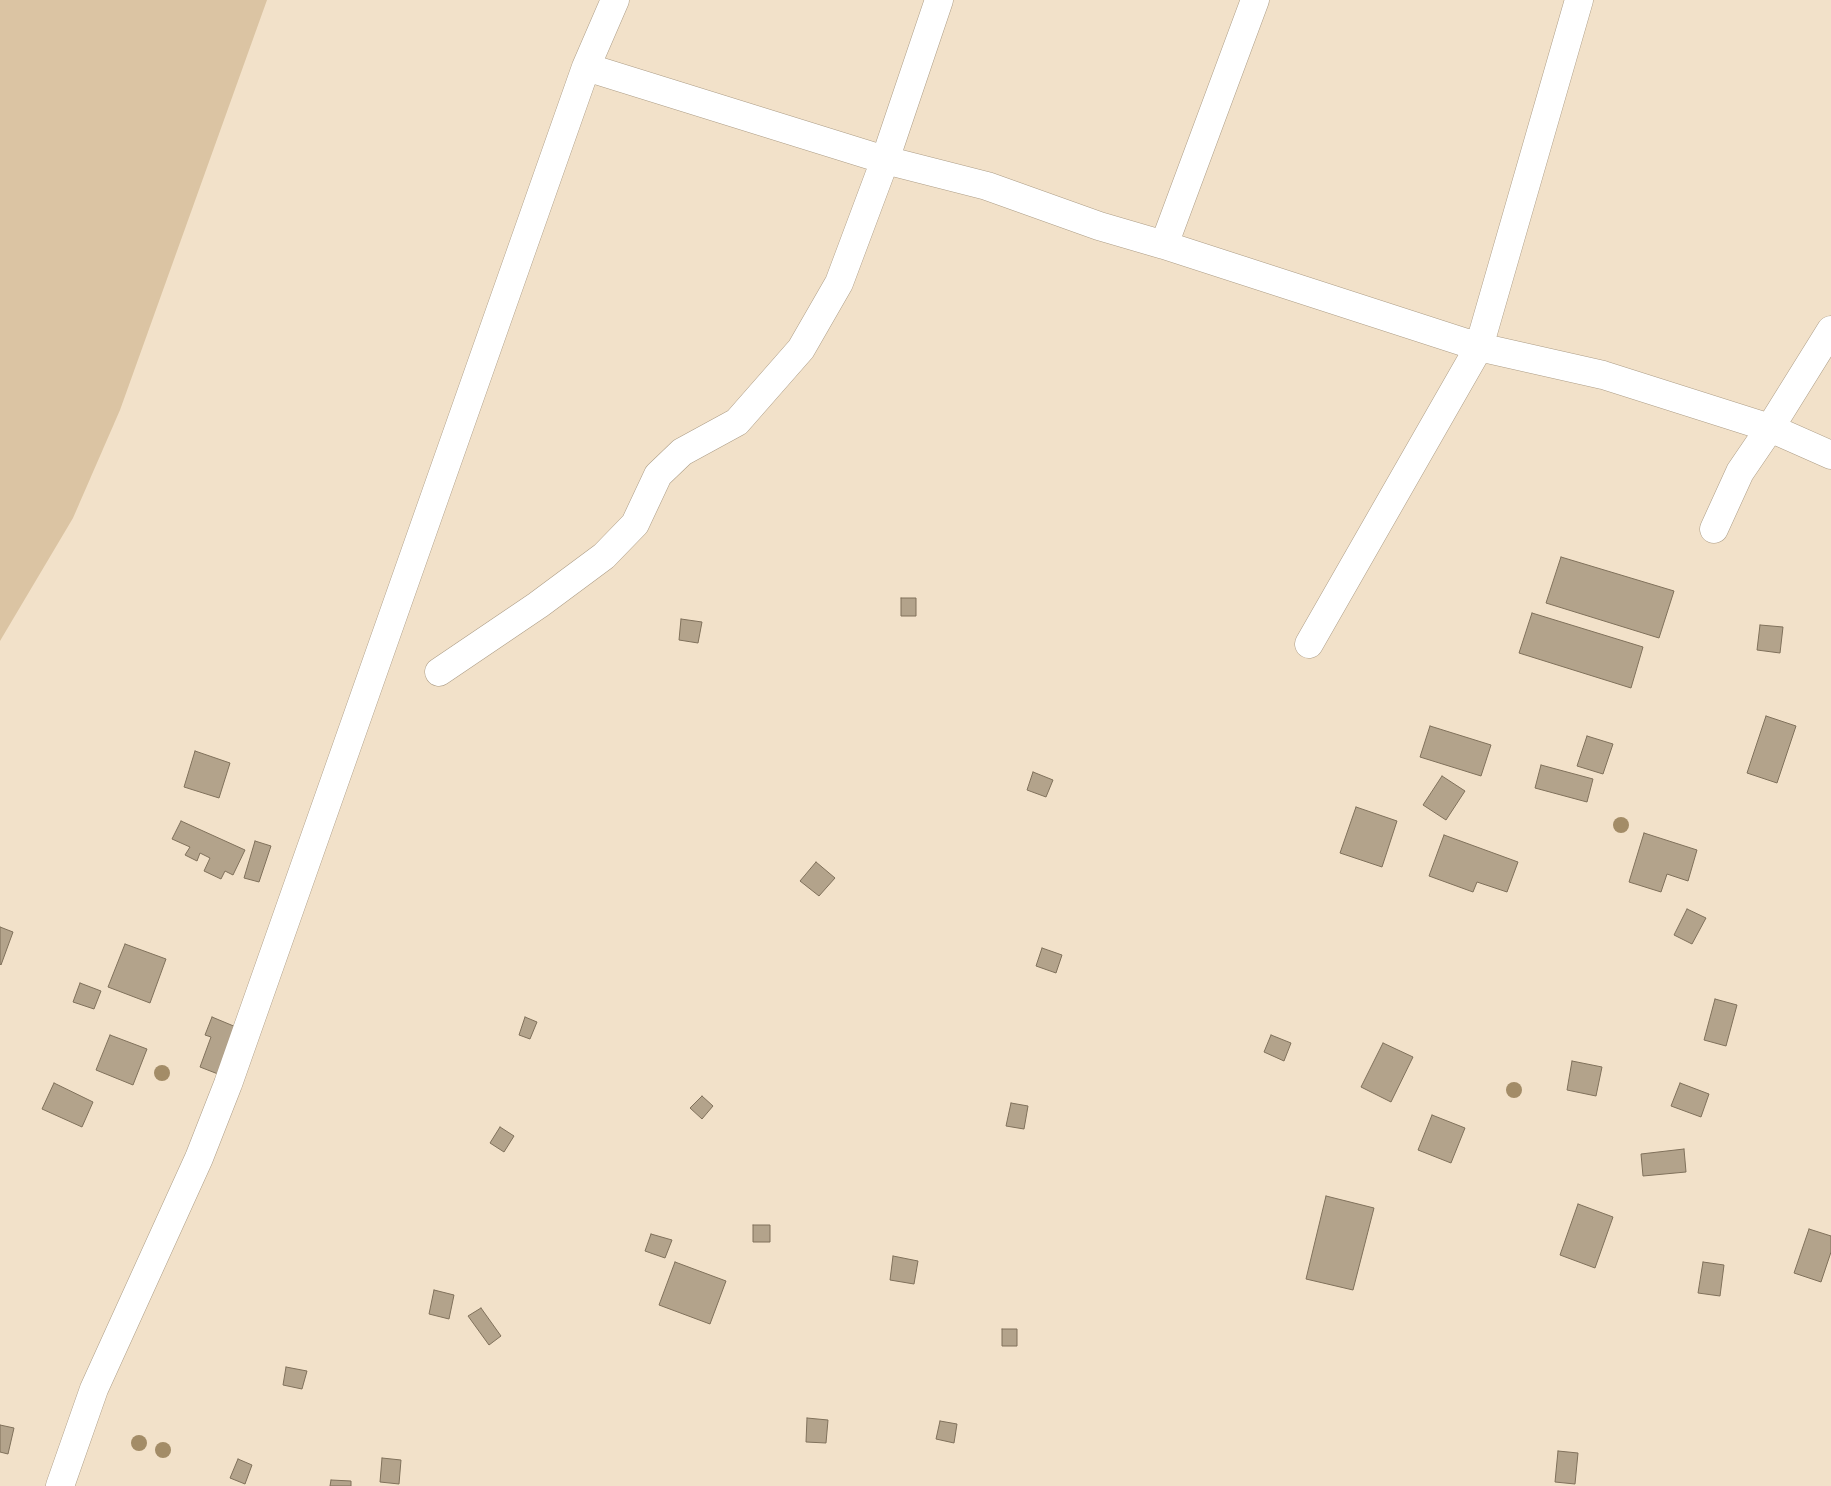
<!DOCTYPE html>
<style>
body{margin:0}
canvas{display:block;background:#f2e1c9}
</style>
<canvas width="1831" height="1486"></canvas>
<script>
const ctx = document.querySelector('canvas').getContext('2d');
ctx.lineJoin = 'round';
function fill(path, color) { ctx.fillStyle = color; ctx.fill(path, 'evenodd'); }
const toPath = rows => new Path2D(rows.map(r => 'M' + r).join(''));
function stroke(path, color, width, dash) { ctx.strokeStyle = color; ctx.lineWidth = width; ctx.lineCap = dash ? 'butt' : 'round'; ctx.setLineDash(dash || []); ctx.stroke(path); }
const green = toPath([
 [0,0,267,0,120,410,73,518,0,641]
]);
const building = toPath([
 [1561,557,1674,591,1659,638,1546,603,1561,557],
 [901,598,916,598,916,616,901,616,901,598],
 [1532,613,1643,647,1631,688,1519,653,1532,613],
 [681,619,702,622,698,643,679,640,681,619],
 [1760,625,1783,627,1780,653,1757,650,1760,625],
 [1766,716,1796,726,1777,783,1747,773,1766,716],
 [1430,726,1491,745,1481,776,1420,757,1430,726],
 [1587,736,1613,744,1603,774,1577,766,1587,736],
 [195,751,230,763,219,798,184,787,195,751],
 [1541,765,1593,779,1587,802,1535,788,1541,765],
 [1033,772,1053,780,1046,797,1027,790,1033,772],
 [1442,776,1465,791,1446,820,1423,805,1442,776],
 [1356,807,1397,821,1382,867,1340,853,1356,807],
 [181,821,245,850,233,875,225,871,221,879,204,871,210,858,200,853,197,861,185,855,190,847,172,839,181,821],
 [1644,833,1697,850,1688,881,1667,874,1661,892,1629,882,1644,833],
 [1444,835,1518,862,1507,892,1477,882,1473,892,1429,876,1444,835],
 [255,841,271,846,259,882,244,878,255,841],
 [816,862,835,878,819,896,800,881,816,862],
 [1687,909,1706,918,1692,944,1674,935,1687,909],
 [0,927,13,932,1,965,0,964,0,927],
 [125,944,166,959,150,1003,108,987,125,944],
 [1042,948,1062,955,1056,973,1036,966,1042,948],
 [80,983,101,991,94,1009,73,1002,80,983],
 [1715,999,1737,1005,1726,1046,1704,1040,1715,999],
 [212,1017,236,1027,218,1074,200,1067,211,1037,205,1035,212,1017],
 [525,1017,537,1022,530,1039,519,1035,525,1017],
 [110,1035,147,1049,133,1085,96,1070,110,1035],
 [1271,1035,1291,1043,1284,1061,1264,1052,1271,1035],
 [1383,1043,1413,1057,1391,1102,1361,1087,1383,1043],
 [1572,1061,1602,1067,1596,1096,1567,1090,1572,1061],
 [54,1083,93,1102,82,1127,42,1109,54,1083],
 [1680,1083,1709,1094,1701,1117,1671,1106,1680,1083],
 [702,1096,713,1106,702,1119,690,1108,702,1096],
 [1011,1103,1028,1106,1024,1129,1006,1126,1011,1103],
 [1432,1115,1465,1128,1451,1163,1418,1150,1432,1115],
 [500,1127,514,1136,504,1152,490,1143,500,1127],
 [1684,1149,1686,1172,1643,1176,1641,1154,1684,1149],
 [1326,1196,1374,1208,1353,1290,1306,1279,1326,1196],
 [1578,1204,1613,1217,1595,1268,1560,1255,1578,1204],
 [753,1225,770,1225,770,1242,753,1242,753,1225],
 [1809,1229,1831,1236,1831,1252,1821,1282,1794,1273,1809,1229],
 [651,1234,672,1240,665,1258,645,1251,651,1234],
 [893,1256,918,1261,914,1284,890,1280,893,1256],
 [675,1262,726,1281,710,1324,659,1305,675,1262],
 [1703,1262,1724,1265,1720,1296,1698,1293,1703,1262],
 [434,1290,454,1295,449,1319,429,1314,434,1290],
 [481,1308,501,1336,489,1345,468,1316,481,1308],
 [1002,1329,1017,1329,1017,1346,1002,1346,1002,1329],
 [286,1367,307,1371,302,1389,283,1385,286,1367],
 [807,1418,828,1420,826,1443,806,1442,807,1418],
 [940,1421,957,1424,954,1443,936,1439,940,1421],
 [0,1425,14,1428,8,1454,0,1452,0,1425],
 [1558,1451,1578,1453,1575,1484,1555,1482,1558,1451],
 [382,1458,401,1460,399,1484,380,1482,382,1458],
 [238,1459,252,1465,245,1484,230,1478,238,1459],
 [331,1480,351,1481,351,1486,330,1486,331,1480]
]);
const minor = toPath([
 [586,67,885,160,987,186,1099,226,1164,245,1479,347,1603,375,1770,428,1740,472,1714,529],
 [1164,245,1255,0],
 [1831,330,1770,428,1831,455],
 [1309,644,1479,347,1579,0],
 [439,672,538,605,604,556,635,524,658,475,682,452,737,422,801,349,839,283,885,160,939,0],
 [60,1486,94,1389,199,1158,228,1084,586,67,615,0]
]);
const trees = [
 [1621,825],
 [162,1073],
 [1514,1090],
 [139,1443],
 [163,1450]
];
fill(green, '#dbc4a3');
fill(building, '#b3a38b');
stroke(building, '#80715b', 1);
stroke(minor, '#ad9d86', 29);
stroke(minor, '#fff', 28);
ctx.fillStyle = '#a38c67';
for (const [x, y] of trees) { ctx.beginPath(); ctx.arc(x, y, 8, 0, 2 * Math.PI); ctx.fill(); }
</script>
